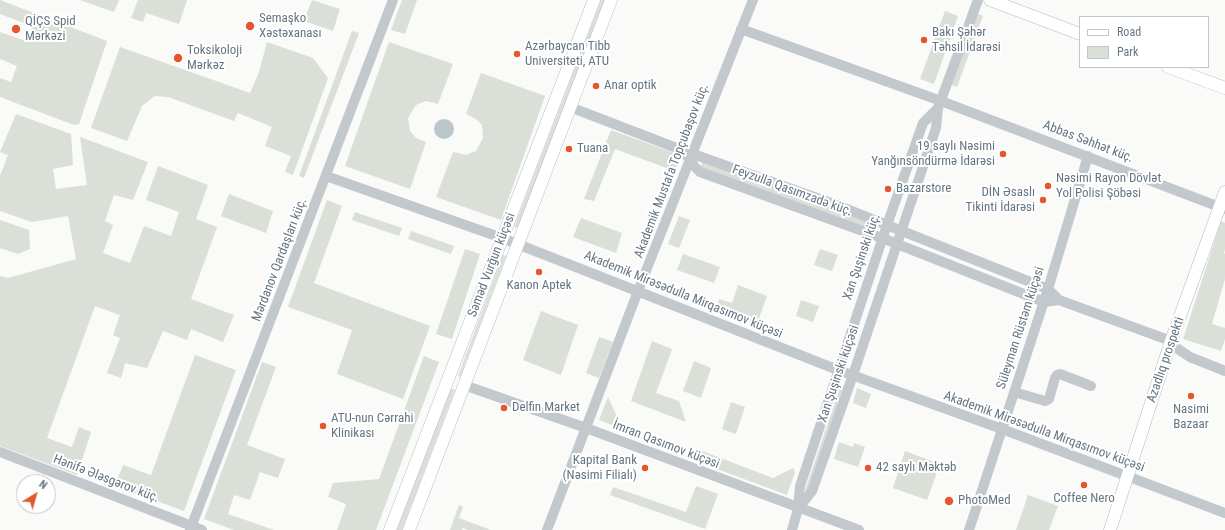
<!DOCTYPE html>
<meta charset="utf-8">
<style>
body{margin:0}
#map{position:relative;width:1225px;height:530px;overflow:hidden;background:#fafaf8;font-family:"Roboto Condensed",sans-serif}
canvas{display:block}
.legend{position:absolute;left:1079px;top:16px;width:130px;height:52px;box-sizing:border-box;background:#fff;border:1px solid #c1c8cd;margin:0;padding:5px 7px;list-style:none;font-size:12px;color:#657683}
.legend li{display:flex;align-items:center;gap:8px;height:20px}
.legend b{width:20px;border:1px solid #c1c8cd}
.north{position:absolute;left:16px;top:474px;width:40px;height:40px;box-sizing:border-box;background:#fff;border:1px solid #c1c8cd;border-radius:50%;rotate:37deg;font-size:11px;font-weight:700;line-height:16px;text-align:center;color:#657683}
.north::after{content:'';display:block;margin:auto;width:14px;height:18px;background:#e4572e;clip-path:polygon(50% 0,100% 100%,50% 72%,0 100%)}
</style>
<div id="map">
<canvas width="1225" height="530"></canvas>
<ul class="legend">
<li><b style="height:5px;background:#fff"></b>Road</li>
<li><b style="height:11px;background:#dadfd7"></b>Park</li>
</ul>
<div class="north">N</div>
</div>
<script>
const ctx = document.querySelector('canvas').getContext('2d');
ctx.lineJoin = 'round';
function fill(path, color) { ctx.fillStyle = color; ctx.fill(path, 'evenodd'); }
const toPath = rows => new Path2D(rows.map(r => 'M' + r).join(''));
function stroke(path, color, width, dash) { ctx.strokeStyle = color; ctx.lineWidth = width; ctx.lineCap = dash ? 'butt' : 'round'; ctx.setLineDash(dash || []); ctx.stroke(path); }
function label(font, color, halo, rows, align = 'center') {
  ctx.font = font + ' "Roboto Condensed",sans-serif'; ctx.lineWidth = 4; ctx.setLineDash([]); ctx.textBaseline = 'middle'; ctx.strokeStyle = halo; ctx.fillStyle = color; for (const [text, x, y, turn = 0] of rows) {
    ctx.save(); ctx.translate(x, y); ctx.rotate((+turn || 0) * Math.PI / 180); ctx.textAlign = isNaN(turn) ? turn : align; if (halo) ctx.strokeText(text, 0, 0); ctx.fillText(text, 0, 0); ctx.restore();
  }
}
const green = toPath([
 [0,0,107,41,79,124,74,125,0,97,0,78,11,82,17,66,0,59,0,32,26,41,32,26,0,14],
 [80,0,119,0,114,12],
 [138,0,187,0,179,24,146,13,143,22,131,18],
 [312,0,340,9,333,31,304,21],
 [402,0,417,0,405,34,391,30],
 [601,0,605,0,518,228,514,227],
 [945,11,958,16,934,84,920,79],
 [974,12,983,16,957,87,949,84],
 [352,31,359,33,304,178,299,176],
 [267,42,313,58,328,78,293,175,285,172,291,156,265,146,272,127,238,113,234,121,168,97,155,96,142,106,127,141,91,128,120,47,250,93,259,72],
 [389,42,453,64,438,104,426,101,416,105,408,118,410,131,416,138,426,142,410,189,345,166],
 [481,73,545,96,501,220,436,197,453,152,466,155,476,151,483,138,482,125,476,119,466,114],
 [16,114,71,134,73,165,53,169,56,189,87,185,80,137,148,162,133,200,114,195,105,221,113,225,103,253,130,263,144,226,171,236,179,212,146,200,158,166,208,185,196,219,217,227,191,299,234,315,223,342,191,329,187,340,163,331,147,368,125,363,121,378,107,373,120,338,113,335,120,315,95,306,47,438,72,447,79,427,91,432,77,475,0,446,0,276,8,278,76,259,68,216,32,222,0,211,0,176,8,155,0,152],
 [611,130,680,155,675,171,615,149,594,201,584,199],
 [703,161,878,225,876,231,700,168],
 [229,194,273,211,266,233,221,216],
 [327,200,342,206,314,283,430,326,403,399,337,374,352,330,288,307],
 [355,212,402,228,399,236,352,220],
 [679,216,690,220,679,248,668,244],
 [581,218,622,233,616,253,573,237],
 [0,220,29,230,30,249,18,254,0,248],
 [1221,221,1225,223,1225,249,1224,253,1225,254,1225,279,1212,324,1225,328,1225,339,1221,351,1183,339],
 [411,231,454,246,451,254,408,239],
 [465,249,480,254,452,339,436,334],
 [820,249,838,255,832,271,814,265],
 [683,254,720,267,714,283,677,270],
 [503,255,506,256,460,377,458,376],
 [738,285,767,296,757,324,716,309,719,299,732,303],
 [801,300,819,306,813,322,796,316],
 [541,311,578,325,561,375,523,360],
 [599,337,613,342,599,378,586,373],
 [652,341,672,349,656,393,679,401,686,422,631,401],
 [195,355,236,370,184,511,115,486,123,465,151,475],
 [424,356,439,362,376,530,337,530,346,504,328,497,333,483,379,479],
 [694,361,711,368,701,398,683,391],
 [262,362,276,367,247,445,285,459,278,478,260,472,250,500,234,495,228,514,274,530,234,530,204,519],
 [841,385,844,386,807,491,805,490],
 [450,388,455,390,402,530,396,530],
 [857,388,871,394,866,408,853,403],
 [608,397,619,421,617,427,599,420],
 [731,402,745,407,736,434,722,429],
 [839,442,853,447,854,443,865,447,858,467,834,459],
 [702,451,773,478,793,468,795,472,787,495,698,462],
 [905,451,940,464,927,500,893,488],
 [696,486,718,494,705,529,610,495,613,487,686,512],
 [1028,495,1058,506,1049,530,1016,530],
 [459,505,463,507,459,518,491,530,468,530,463,528,462,530,450,530]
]);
const water = toPath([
 '434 129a10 10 0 1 1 20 0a10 10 0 1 1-20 0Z'
]);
const minor = toPath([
 [741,29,941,101,1225,209],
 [570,107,679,149,834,204,1048,289,1059,300,1171,341,1178,349,1190,357,1225,371],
 [687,156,695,167,700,172,882,238,1044,302,1059,300],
 [326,176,502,238,838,370,1002,429,1225,513],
 [464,385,586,428,859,530],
 [1014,392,1045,401,1049,399,1055,378,1057,375,1060,374,1091,386],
 [0,452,202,530],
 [798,509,812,491,853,375,936,128,938,108],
 [190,530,393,0],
 [547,530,638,291,753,0],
 [792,530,798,509,800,486,887,225,923,123,938,108,978,0],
 [969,530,1048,289,1088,156]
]);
const major = toPath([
 [990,0,1080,34],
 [1168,67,1225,88],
 [390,530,594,0],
 [409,530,611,0],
 [1110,530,1171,341,1225,192]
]);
const markers = [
 [250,26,5,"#e4572e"],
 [16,29,5,"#e4572e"],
 [924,40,4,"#e4572e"],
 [517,54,4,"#e4572e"],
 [178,58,5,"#e4572e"],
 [596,86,4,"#e4572e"],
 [569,149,4,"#e4572e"],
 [1003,154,4,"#e4572e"],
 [1048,186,4,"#e4572e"],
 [888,189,4,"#e4572e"],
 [1043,200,4,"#e4572e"],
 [539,272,4,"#e4572e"],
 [1191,396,4,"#e4572e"],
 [504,408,4,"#e4572e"],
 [323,426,4,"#e4572e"],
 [645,468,4,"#e4572e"],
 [868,468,4,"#e4572e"],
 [1084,485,4,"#e4572e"],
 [949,501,5,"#e4572e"]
];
const poiNames = [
 ["Semaşko",259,19],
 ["Xəstəxanası",259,34],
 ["QİÇS Spid",25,22],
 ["Mərkəzi",25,37],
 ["Bakı Şəhər",932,33],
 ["Təhsil İdarəsi",932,48],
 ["Azərbaycan Tibb",525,47],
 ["Universiteti, ATU",525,62],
 ["Toksikoloji",187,51],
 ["Mərkəz",187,66],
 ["Anar optik",604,86],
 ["19 saylı Nəsimi",995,147,"right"],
 ["Yanğınsöndürmə İdarəsi",995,162,"right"],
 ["Tuana",577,149],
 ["Nəsimi Rayon Dövlət",1056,179],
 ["Yol Polisi Şöbəsi",1056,194],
 ["Bazarstore",896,189],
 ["DİN Əsaslı",1035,193,"right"],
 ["Tikinti İdarəsi",1035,208,"right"],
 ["Kanon Aptek",539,286,"center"],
 ["Delfin Market",512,408],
 ["Nasimi",1191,410,"center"],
 ["Bazaar",1191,425,"center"],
 ["ATU-nun Cərrahi",331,419],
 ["Klinikası",331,434],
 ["Kapital Bank",637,461,"right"],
 ["(Nəsimi Filialı)",637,476,"right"],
 ["42 saylı Məktəb",876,468],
 ["Coffee Nero",1084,499,"center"],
 ["PhotoMed",958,501]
];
const streetNames = [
 ["Abbas Səhhət küç.",1088,142,21],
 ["Akademik Mustafa Topçubaşov küç.",672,171,-69],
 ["Feyzulla Qasımzadə küç.",792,191,20],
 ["Xan Şuşinski küç.",862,257,-71],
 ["Mərdanov Qardaşları küç.",280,260,-69],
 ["Səməd Vurğun küçəsi",492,265,-69],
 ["Akademik Mirəsədulla Mirqasımov küçəsi",683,295,22],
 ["Süleyman Rüstəm küçəsi",1021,328,-72],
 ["Azadlıq prospekti",1166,360,-71],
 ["Xan Şuşinski küçəsi",839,374,-71],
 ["Akademik Mirəsədulla Mirqasımov küçəsi",1044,432,20],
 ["İmran Qasımov küçəsi",666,445,21],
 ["Hənifə Ələsgərov küç.",106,479,21]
];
fill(green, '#dadfd7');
fill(water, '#bbc7cb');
stroke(major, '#b5babe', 13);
stroke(minor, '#c3c8cc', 10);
stroke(major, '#fff', 12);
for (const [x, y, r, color] of markers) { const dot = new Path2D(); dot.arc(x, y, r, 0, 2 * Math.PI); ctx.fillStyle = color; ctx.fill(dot); stroke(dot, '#fff', 1.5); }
label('13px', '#657683', '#fff', poiNames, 'left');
label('13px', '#657683', '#fff', streetNames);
</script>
